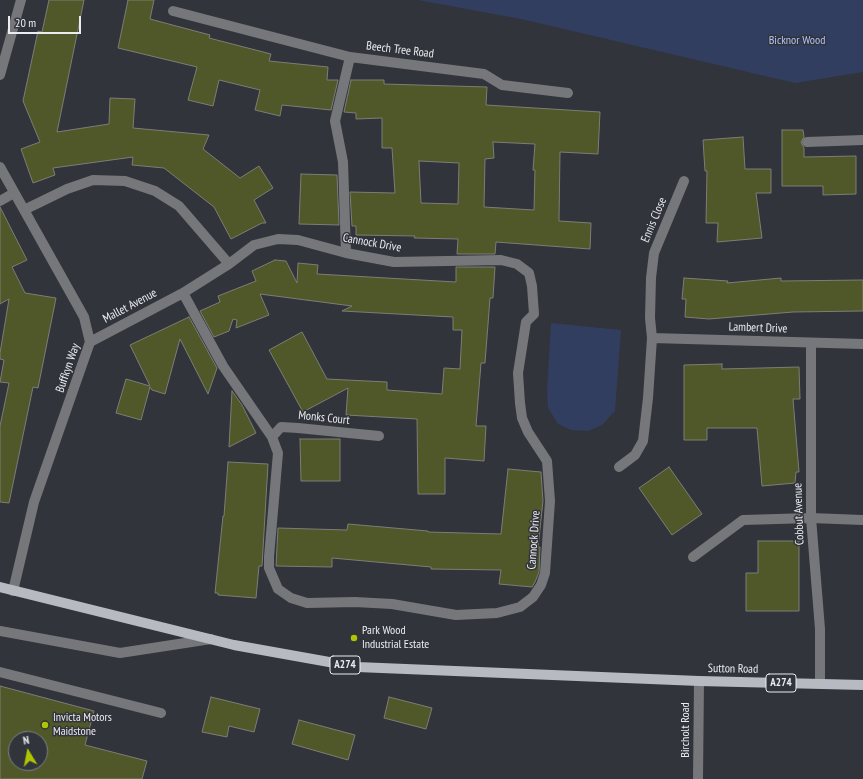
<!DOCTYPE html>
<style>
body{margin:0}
#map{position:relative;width:863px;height:779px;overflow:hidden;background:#31343b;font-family:"PT Sans Narrow",sans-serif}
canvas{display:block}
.north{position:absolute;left:8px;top:731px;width:40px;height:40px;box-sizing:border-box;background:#31343b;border:1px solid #7b7e83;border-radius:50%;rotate:350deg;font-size:11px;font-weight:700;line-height:16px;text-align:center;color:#eaecf0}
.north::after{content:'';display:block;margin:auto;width:14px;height:18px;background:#b0c501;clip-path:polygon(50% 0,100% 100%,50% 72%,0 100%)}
.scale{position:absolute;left:8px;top:16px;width:73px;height:18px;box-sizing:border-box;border:2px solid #eaecf0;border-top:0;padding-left:5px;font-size:12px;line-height:14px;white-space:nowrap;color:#eaecf0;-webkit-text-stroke:3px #31343b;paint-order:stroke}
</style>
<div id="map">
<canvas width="863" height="779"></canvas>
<div class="north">N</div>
<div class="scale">20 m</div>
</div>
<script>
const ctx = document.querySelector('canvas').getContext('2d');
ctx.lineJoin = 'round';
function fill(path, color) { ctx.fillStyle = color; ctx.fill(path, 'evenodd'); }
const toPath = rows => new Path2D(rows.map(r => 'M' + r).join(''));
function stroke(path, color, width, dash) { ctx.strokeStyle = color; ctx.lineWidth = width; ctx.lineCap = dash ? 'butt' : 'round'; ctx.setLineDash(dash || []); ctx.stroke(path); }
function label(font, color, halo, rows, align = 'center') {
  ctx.font = font + ' "PT Sans Narrow",sans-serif'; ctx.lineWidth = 3; ctx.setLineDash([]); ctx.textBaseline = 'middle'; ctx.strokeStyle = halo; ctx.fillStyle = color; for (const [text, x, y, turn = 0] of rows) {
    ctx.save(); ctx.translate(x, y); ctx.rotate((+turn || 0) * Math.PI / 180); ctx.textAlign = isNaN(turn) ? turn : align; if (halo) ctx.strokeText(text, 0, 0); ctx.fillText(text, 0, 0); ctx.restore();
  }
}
const green = toPath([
 [418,0,863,0,863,72,795,83,521,19],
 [551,323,621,330,615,411,602,425,588,431,571,430,558,424,548,408,547,391]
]);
const building = toPath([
 [49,0,84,0,57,132,109,124,110,98,135,99,133,128,209,135,203,149,240,178,259,166,273,188,254,200,266,223,262,223,231,239,214,207,164,168,132,165,133,157,53,168,55,175,33,183,21,149,40,142,23,101,38,31,42,32,49,0],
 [128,0,154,0,150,19,210,35,209,38,271,54,269,61,328,67,327,80,338,80,331,110,282,105,280,116,255,110,260,90,219,80,213,106,188,100,197,67,118,48,128,0],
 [351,80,384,80,384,84,487,87,486,105,600,112,598,154,560,152,559,221,591,223,590,249,496,242,495,254,457,254,458,239,414,238,415,236,356,235,356,226,352,226,350,192,395,193,392,148,382,148,382,118,356,119,356,113,344,112,351,80],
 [493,142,535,144,533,170,535,170,534,210,484,207,485,159,494,158,493,142],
 [419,161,459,163,458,204,421,203,419,161],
 [782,130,803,130,804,137,801,142,804,148,804,157,856,156,856,194,823,195,823,186,782,186,782,130],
 [743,137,745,169,771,169,771,193,756,193,762,238,717,242,718,223,706,223,707,171,705,171,703,140,743,137],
 [301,174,337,175,339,225,299,224,301,174],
 [0,207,27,260,12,267,25,293,56,298,38,388,33,387,9,503,0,502,0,426,9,383,0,382,4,360,0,359,0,353,9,299,0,304,0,207],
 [275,260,286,261,297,283,298,263,318,265,317,274,456,282,456,267,495,267,493,298,490,298,485,363,481,363,476,426,486,426,484,461,445,458,445,494,418,494,417,419,346,415,348,388,303,412,269,350,302,332,327,379,387,382,387,390,442,394,444,368,460,369,462,330,453,330,453,317,342,311,352,306,260,294,269,315,236,328,237,320,233,319,229,331,214,337,200,311,220,302,218,296,256,281,252,271,275,260],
 [684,278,728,281,727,283,781,278,781,281,863,280,863,311,793,312,709,319,685,317,686,299,682,299,684,278],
 [189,317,217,368,208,394,180,339,165,394,152,390,150,387,141,420,116,413,126,379,150,386,130,345,189,317],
 [722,364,722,369,799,367,800,399,793,399,799,472,796,472,795,483,762,486,757,428,707,428,707,440,684,440,684,365,722,364],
 [232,391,242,405,256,433,229,447,232,391],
 [300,439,340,439,340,481,301,481,300,439],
 [228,462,268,464,262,566,259,566,256,598,218,595,218,593,215,593,223,516,224,516,228,462],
 [669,467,702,514,672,535,639,488,669,467],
 [508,469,541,472,543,501,538,547,540,547,539,572,535,582,532,587,499,584,501,570,431,569,431,567,332,558,332,567,276,566,278,528,347,530,348,524,428,531,428,532,501,534,508,469],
 [758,541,799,541,799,611,746,611,746,573,758,573,758,541],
 [0,686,94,711,85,745,147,761,142,779,0,779,0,686],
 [16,739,40,739,40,763,16,763,16,739],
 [211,697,260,709,254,732,229,726,227,737,202,732,211,697],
 [389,697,432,708,426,729,384,718,389,697],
 [299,720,355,735,348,760,292,744,299,720]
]);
const minor = toPath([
 [173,11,350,57],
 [0,75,21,0],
 [807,142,863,140],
 [0,167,84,317,90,342,34,502,13,591],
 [0,201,14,193],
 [24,210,67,189,93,180,125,181,155,191,179,206,229,264],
 [346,253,343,162,335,121,350,57,484,74,502,85,568,93],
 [652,338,863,344],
 [90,342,183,293,229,264,254,245,278,239,298,240,346,253,394,262,501,260,517,264,529,273,532,286,534,314,526,322,518,373,520,403,522,418,528,432,547,461,550,501,545,573,541,585,533,597,520,607,497,613,456,615,392,604,355,602,307,603,291,598,278,589,269,568,269,557,278,453,272,437,223,366,183,293],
 [811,343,811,518,820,629,820,683],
 [272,437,281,427,298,428,379,436],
 [619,467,635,455,643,441,648,398,652,338,650,318,651,278,654,253,684,181],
 [693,557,743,520,811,518,863,520],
 [0,631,120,653,211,639],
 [0,672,161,713],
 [698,779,699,681]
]);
const major = toPath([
 [0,587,234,645,357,667,699,681,863,685]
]);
const markers = [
 [354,638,4,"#b0c501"],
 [45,725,4,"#b0c501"]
];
const shields = [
 [345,665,30],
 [781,683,30]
];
const shieldNames = [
 ["A274",345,665],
 ["A274",781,683]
];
const parkNames = [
 ["Bicknor Wood",797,41]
];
const streetNames = [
 ["Beech Tree Road",400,50,7],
 ["Ennis Close",654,220,-67],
 ["Cannock Drive",372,243,10],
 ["Mallet Avenue",130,306,-28],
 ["Lambert Drive",758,328,2],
 ["Buffkyn Way",68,368,-71],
 ["Monks Court",324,418,6],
 ["Cobbut Avenue",799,514,-92],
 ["Cannock Drive",534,540,-86],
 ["Sutton Road",733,669,1],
 ["Bircholt Road",686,730,-90]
];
const poiNames = [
 ["Park Wood",362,631],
 ["Industrial Estate",362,645],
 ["Invicta Motors",53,718],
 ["Maidstone",53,732]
];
fill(green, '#323e60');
fill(building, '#50582a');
stroke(building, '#7c7e76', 1);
stroke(minor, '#76777b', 10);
stroke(major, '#b7bac1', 10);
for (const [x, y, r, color] of markers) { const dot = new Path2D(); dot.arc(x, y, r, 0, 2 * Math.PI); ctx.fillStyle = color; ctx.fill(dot); stroke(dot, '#31343b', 1.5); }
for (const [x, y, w] of shields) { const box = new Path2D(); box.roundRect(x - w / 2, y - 9, w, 18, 3); ctx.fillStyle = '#31343b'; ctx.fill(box); stroke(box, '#eaecf0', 1); }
label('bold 11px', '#eaecf0', null, shieldNames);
label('12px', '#b0c4f9', '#31343b', parkNames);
label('12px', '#eaecf0', '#31343b', streetNames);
label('12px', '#eaecf0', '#31343b', poiNames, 'left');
</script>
